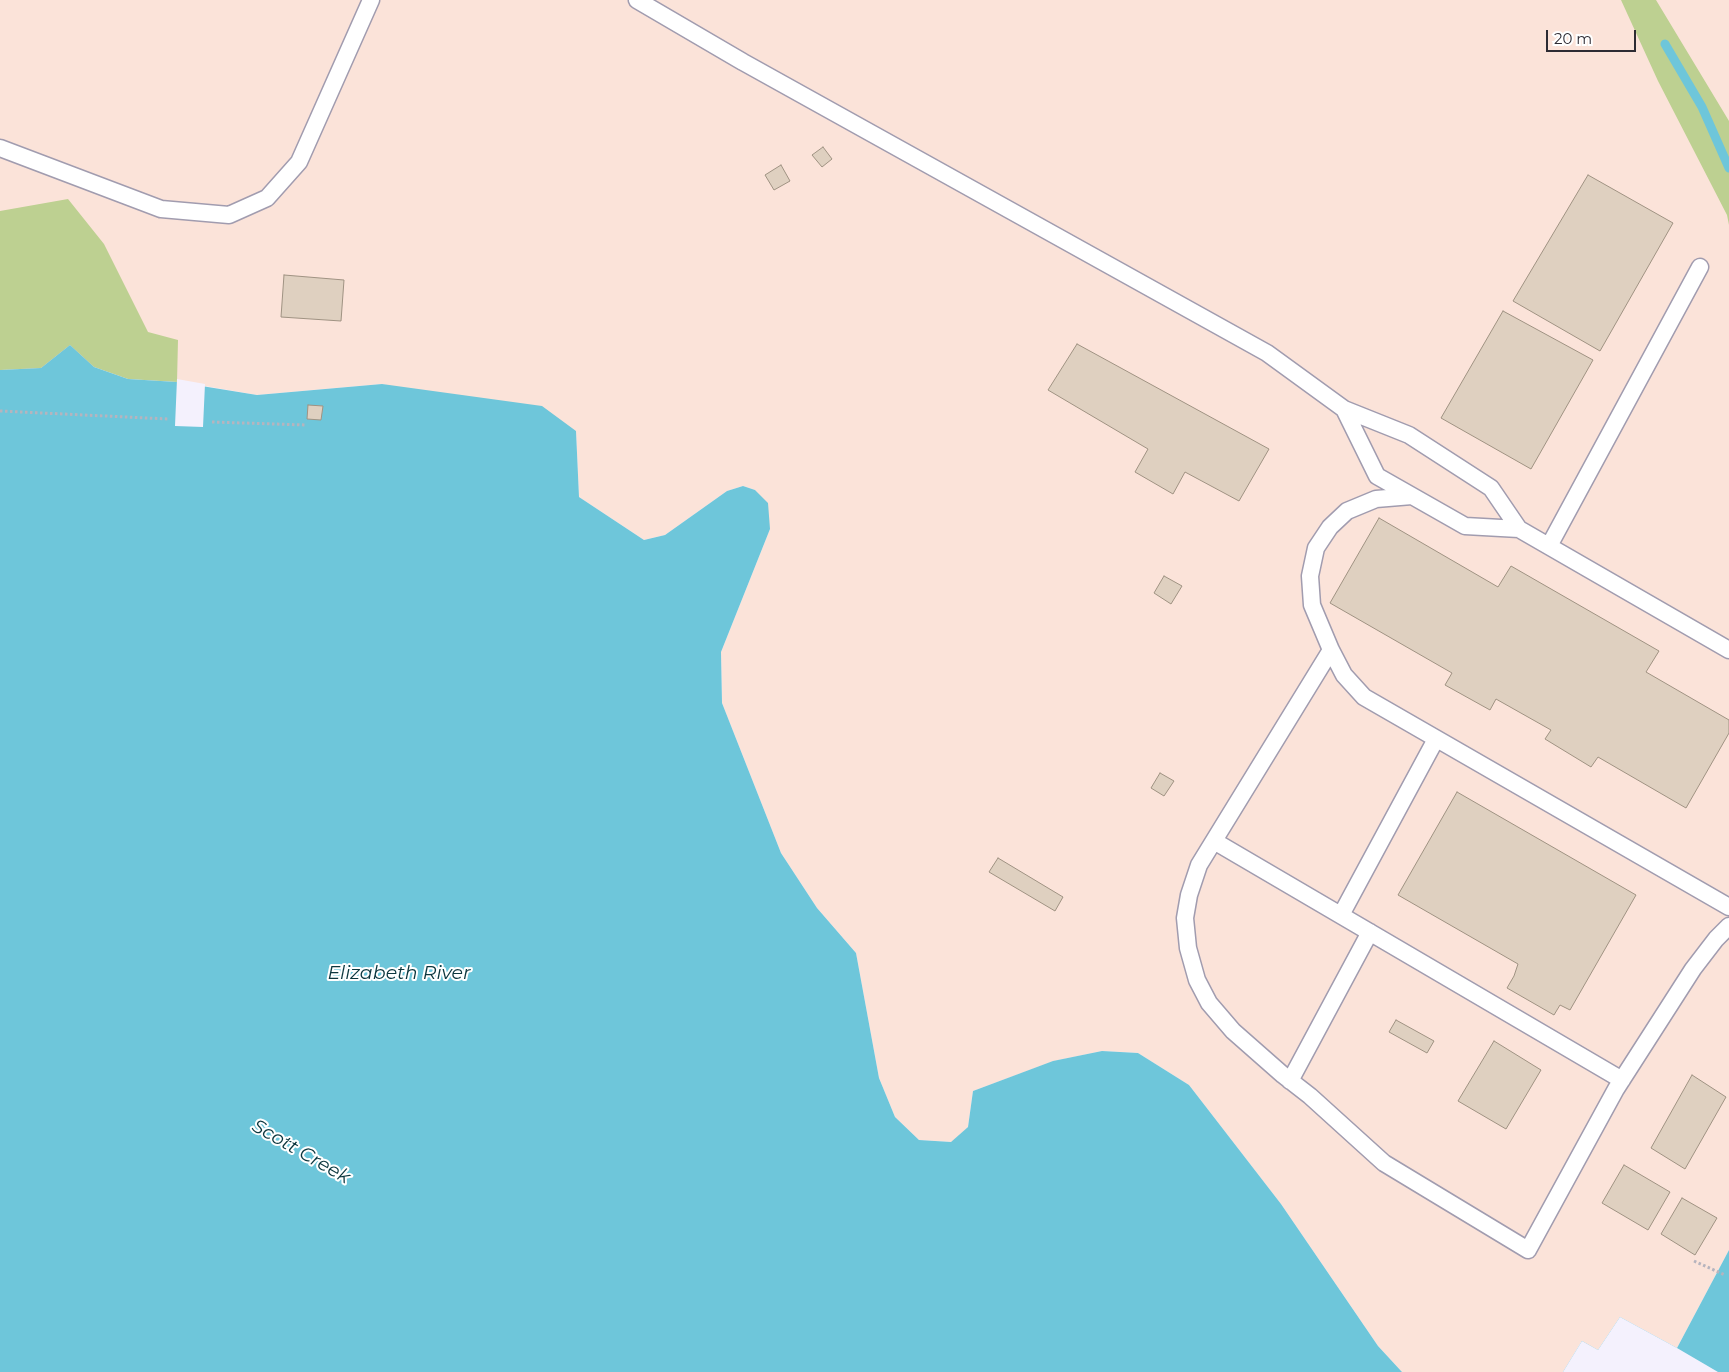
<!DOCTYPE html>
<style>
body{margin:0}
#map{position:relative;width:1729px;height:1372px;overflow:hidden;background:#f4f1fd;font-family:Montserrat,sans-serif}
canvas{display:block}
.scale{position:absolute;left:1546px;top:30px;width:90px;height:22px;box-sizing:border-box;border:2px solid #2d2b33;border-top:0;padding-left:6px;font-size:15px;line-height:18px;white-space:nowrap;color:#2d2b33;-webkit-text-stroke:4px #fff;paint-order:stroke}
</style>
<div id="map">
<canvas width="1729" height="1372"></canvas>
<div class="scale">20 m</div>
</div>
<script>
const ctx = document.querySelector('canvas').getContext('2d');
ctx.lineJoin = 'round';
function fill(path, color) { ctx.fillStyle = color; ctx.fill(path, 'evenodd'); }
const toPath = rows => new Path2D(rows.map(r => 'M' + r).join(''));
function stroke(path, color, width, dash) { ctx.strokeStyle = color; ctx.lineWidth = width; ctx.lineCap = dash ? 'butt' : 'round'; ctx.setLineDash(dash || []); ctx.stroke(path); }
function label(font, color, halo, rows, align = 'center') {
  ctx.font = font + ' Montserrat,sans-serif'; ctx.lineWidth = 4; ctx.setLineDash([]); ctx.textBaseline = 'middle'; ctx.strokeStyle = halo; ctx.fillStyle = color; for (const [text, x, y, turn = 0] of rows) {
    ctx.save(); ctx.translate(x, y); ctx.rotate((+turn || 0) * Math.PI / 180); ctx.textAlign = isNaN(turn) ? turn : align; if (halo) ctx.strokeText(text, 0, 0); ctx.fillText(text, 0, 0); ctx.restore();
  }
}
const industrial = toPath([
 [0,0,1729,0,1729,1250,1677,1348,1620,1317,1598,1350,1581,1342,1563,1372,1402,1372,1378,1346,1281,1204,1189,1085,1138,1053,1102,1051,1054,1061,973,1091,968,1127,952,1142,919,1140,895,1117,879,1078,856,953,817,908,781,853,722,703,721,652,770,529,755,490,743,486,727,491,665,535,644,540,579,497,576,431,382,384,257,395,94,367,0,370]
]);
const green = toPath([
 [1621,0,1656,0,1729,121,1729,225,1727,215,1658,81],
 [68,199,104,244,148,332,178,340,177,382,128,379,94,367,70,345,41,368,0,370,0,211]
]);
const water = toPath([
 [70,345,94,367,128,379,177,382,257,395,382,384,542,406,576,431,579,497,644,540,665,535,727,491,743,486,755,490,768,503,770,529,721,652,722,703,781,853,817,908,856,953,879,1078,895,1117,919,1140,951,1142,968,1127,973,1091,1053,1061,1102,1051,1138,1053,1189,1085,1281,1204,1378,1346,1402,1372,0,1372,0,370,41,368],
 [1729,1250,1729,1372,1563,1372,1582,1341,1598,1350,1620,1317,1677,1348]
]);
const pier = toPath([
 [177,379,205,384,203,427,175,426],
 [1620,1317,1677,1348,1718,1372,1563,1372,1582,1341,1598,1350]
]);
const stream = toPath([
 [1665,44,1702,107,1729,168]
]);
const building = toPath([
 [823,147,832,159,822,167,812,155,823,147],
 [781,165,790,181,774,190,765,175,781,165],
 [1588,175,1673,223,1600,351,1513,301,1588,175],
 [284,275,344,280,341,321,281,317,284,275],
 [1503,311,1593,360,1531,469,1441,418,1503,311],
 [1077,344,1269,449,1239,501,1185,472,1173,494,1135,472,1148,449,1048,390,1077,344],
 [308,405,323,406,321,420,307,419,308,405],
 [1379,518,1498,587,1511,566,1659,651,1646,672,1729,720,1729,733,1686,808,1598,757,1591,767,1545,739,1551,730,1496,699,1490,710,1445,685,1452,673,1330,603,1379,518],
 [1164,576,1182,586,1171,604,1154,593,1164,576],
 [1160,773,1174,781,1164,796,1151,788,1160,773],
 [1457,792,1636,895,1570,1010,1560,1005,1554,1015,1507,988,1514,976,1518,964,1398,895,1457,792],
 [998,858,1063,897,1055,911,989,872,998,858],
 [1396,1020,1434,1041,1427,1053,1389,1032,1396,1020],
 [1494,1041,1541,1070,1506,1129,1458,1101,1494,1041],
 [1692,1075,1726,1097,1685,1169,1651,1148,1692,1075],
 [1624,1165,1670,1192,1648,1230,1602,1203,1624,1165],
 [1682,1198,1717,1218,1695,1255,1661,1234,1682,1198]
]);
const path = toPath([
 [0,411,168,419],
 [212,422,306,425],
 [1694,1261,1725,1275]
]);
const service = toPath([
 [637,0,743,62,1267,353,1344,409,1409,435,1491,488,1519,529,1465,526,1377,476,1344,409],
 [0,148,161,209,229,215,267,198,299,162,371,0],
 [1412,496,1376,499,1347,511,1330,527,1316,548,1310,576,1312,605,1331,650,1344,675,1364,697,1729,907],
 [1519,529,1729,650],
 [1549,546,1700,267],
 [1331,650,1199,865,1189,895,1185,918,1188,948,1197,980,1209,1003,1233,1031,1283,1075,1310,1096,1384,1163,1528,1250,1616,1089,1693,969,1716,939,1729,926],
 [1214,841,1622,1080],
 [1341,915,1436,739],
 [1290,1081,1370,932]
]);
const waterNames = [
 ["Elizabeth River",399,973],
 ["Scott Creek",301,1152,30]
];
fill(industrial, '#fbe3d9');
fill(green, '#bdd091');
fill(water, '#6ec6da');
fill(pier, '#f4f1fd');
stroke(stream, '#6ec6da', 9);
fill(building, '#dfd0c0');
stroke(building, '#a09383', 1);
stroke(service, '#a19caf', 19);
stroke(path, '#b6b4be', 3, [2.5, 2.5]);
stroke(service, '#fff', 16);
label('italic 19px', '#0b363e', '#fff', waterNames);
</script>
